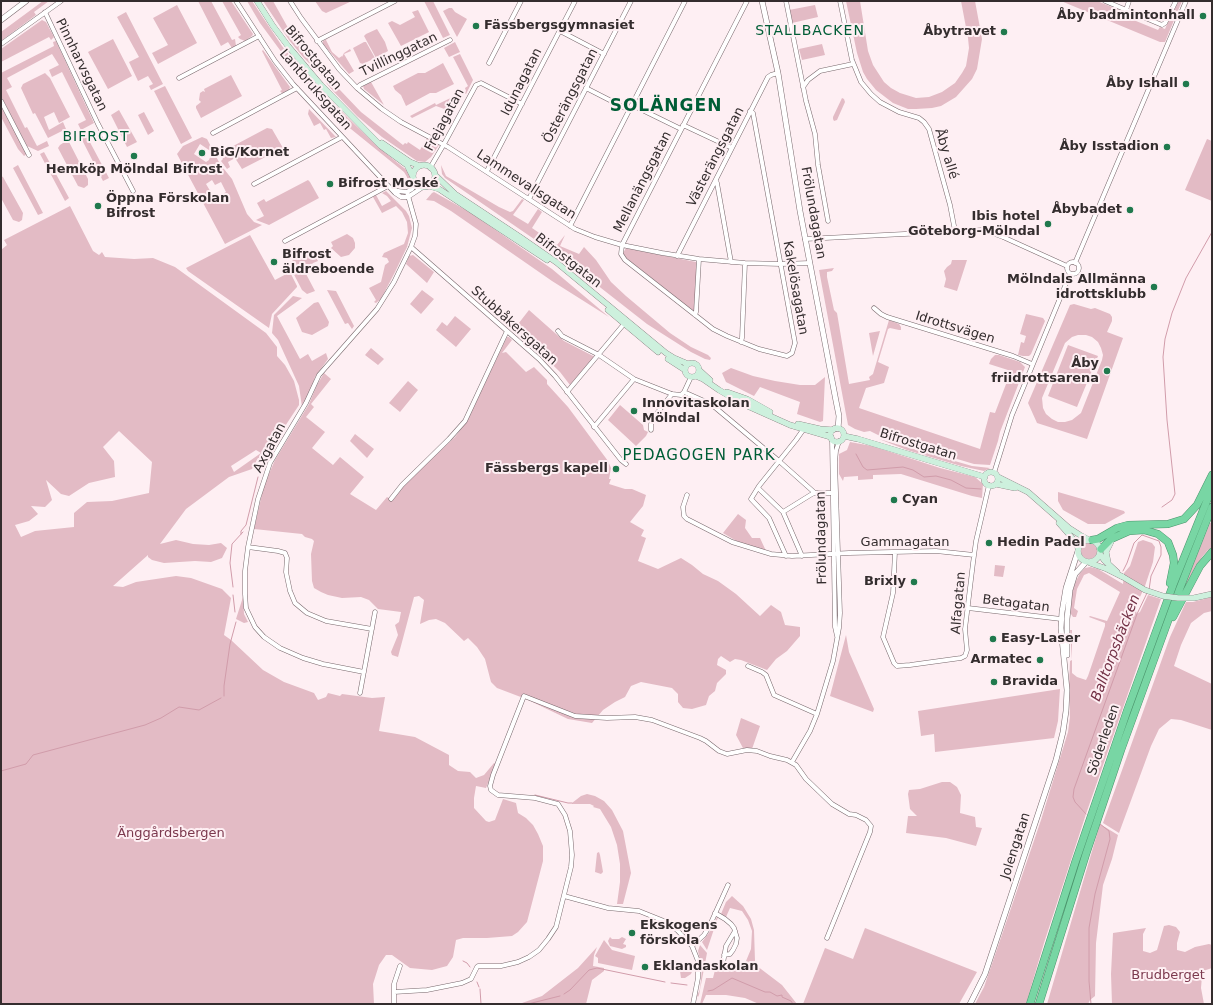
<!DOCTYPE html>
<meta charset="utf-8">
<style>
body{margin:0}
#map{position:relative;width:1213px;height:1005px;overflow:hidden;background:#feeff3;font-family:"DejaVu Sans",sans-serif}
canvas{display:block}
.frame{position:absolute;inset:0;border:2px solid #342d2e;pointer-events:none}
</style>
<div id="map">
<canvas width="1213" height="1005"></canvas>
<div class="frame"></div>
</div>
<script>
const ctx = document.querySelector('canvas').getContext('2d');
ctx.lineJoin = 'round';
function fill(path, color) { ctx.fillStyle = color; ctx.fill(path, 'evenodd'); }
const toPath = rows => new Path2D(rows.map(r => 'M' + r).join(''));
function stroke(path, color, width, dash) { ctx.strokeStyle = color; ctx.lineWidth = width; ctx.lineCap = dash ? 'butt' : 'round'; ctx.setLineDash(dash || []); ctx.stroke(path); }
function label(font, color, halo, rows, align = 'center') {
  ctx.font = font + ' "DejaVu Sans",sans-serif'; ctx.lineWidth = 4; ctx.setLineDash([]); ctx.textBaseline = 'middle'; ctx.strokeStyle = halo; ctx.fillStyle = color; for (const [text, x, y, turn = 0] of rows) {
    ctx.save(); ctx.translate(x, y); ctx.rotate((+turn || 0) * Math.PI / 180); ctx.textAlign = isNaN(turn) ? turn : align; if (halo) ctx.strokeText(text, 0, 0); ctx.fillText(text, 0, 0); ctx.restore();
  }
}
const green = toPath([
 [43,1,49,1,34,12,36,15,1,41,1,32],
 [198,1,211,1,232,40,235,39,236,46,232,48,228,42,221,46],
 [222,1,231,1,253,34,252,36,245,41,240,39,238,37,241,35],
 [247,1,252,1,282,46,306,76,302,80,260,23],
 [263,1,273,1,287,26,316,66,314,68,303,57,289,40],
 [315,1,352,1,326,13,322,11],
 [424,1,433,1,450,35,443,38],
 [846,1,860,1,868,51,873,65,884,82,891,88,900,93,916,98,929,97,942,92,955,83,962,73,966,66,969,48,968,38,961,1,975,1,982,39,977,69,972,79,956,97,941,106,932,108,916,109,908,109,893,103,876,90,867,79,863,72,857,53],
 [1061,1,1097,1,1137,17,1136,21,1158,30,1160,27,1165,29,1177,1,1182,1,1165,42,1160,42],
 [177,5,197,43,158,64,152,53,168,45,153,18],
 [815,5,818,17,792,23,789,10],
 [449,8,452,8,455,12,467,19,457,37,443,11],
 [418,10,429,32,401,46,388,23,392,21,400,25,415,17,412,12],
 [126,12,163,84,151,90,149,86,153,84,148,76,138,81,129,62,139,57,117,17],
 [42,20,46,22,54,37,51,40,49,37,1,62,1,49],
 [377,29,385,42,382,43,385,42,388,51,376,58,364,36,366,34],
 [329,38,326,40,332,52,339,58,342,56,342,57,344,53,350,49,351,51,344,54,354,71,349,74,323,44,323,41],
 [113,39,132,76,108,89,88,52],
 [56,41,94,123,81,130,78,124,86,120,62,72,52,77,49,70,59,65,52,54,7,78,12,87,6,90,25,128,27,127,37,146,47,141,49,146,38,151,27,146,1,96,1,73,54,46,53,42],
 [364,42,366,42,375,58,363,64,360,63,353,48],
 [455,42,460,52,449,57,444,48],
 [822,44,825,55,802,60,799,49],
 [263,50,290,87,289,90,283,94,280,91,282,90,262,51],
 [460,54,473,80,466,94,464,93,466,91,465,88,468,86,453,57],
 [443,63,454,84,436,93,430,93,406,106,401,95,395,90,393,86,418,73,425,73],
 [319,68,361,112,403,145,405,143,407,144,408,142,420,150,427,138,439,145,431,157,425,162,417,161,382,137,357,116,333,91,327,84,324,78,316,70],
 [45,73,50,78,70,117,59,123,54,112,44,117,49,130,63,122,66,129,48,138,35,113,33,114,21,88,23,84],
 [231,75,242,96,201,118,196,108,196,106,201,102,199,100,200,93,203,91,205,92,204,89],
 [309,78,348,118,378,147,409,172,412,179,412,185,408,189,407,177,404,172,346,125,305,82],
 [371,82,384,105,364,89,363,86],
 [165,86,192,138,181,144,154,91],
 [461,93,462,95,453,112,436,106,412,118,410,116,435,103,436,105],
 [842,98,844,99,845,102,837,120,834,121,833,119,833,117],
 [1,106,27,154,24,156,18,149,1,117],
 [309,109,335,136,336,137,331,138,326,129,324,130,320,123,314,126,308,114],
 [119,110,137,142,127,147,111,115],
 [144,112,154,131,148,135,138,115],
 [267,128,272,129,283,148,242,169,235,158,228,162,230,167,227,169,221,161,223,159,220,153],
 [84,131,109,178,103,181,79,134],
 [202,137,207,139,220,164,232,179,247,214,254,222,262,225,225,244,177,154,183,146],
 [200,144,212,152,209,160,206,162,194,154],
 [212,180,215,185,221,182,226,192,215,199,206,184],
 [1207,139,1212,141,1212,201,1185,190],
 [66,141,69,142,88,179,88,185,84,188,78,186,58,148,60,145],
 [44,152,69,198,65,201,40,154],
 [18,165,43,213,38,215,13,168],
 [441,165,446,176,499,207,510,212,513,211,522,199,524,200,513,215,528,224,538,209,542,212,532,228,557,245,565,235,560,246,579,254,584,247,596,260,611,282,626,296,670,333,691,347,708,355,711,358,710,360,705,359,691,352,647,324,601,288,570,262,553,252,445,178,442,174],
 [1,176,3,177,23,213,22,220,19,222,13,220,1,198],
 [308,180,310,182,319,198,269,225,256,220,264,216,257,203,264,199,266,202],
 [386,191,406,211,409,216,412,228,407,247,395,272,381,299,376,303,374,302,376,300,369,288,381,282,385,265,389,262,387,258,382,257,384,253,404,244,408,233,407,222,402,212,396,206,382,213,373,197,376,195,382,206,391,201,387,196,382,193],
 [434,192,471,213,552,269,609,317,552,281,451,211,434,201,426,200,432,193],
 [70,206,93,251,99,255,102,252,105,257,134,259,153,258,175,267,266,333,277,347,277,356,285,365,294,381,299,400,299,405,264,458,258,458,252,469,229,477,186,509,160,544,176,540,193,544,209,545,221,543,227,548,222,558,211,562,195,561,164,563,152,560,148,557,148,555,113,586,123,587,136,582,176,576,191,578,222,589,231,598,224,635,231,640,263,670,284,682,314,693,318,700,326,697,328,693,340,696,342,694,372,698,385,697,379,731,415,737,449,755,449,765,458,771,470,772,476,778,484,775,494,763,496,764,486,788,476,786,474,798,474,808,486,821,489,822,495,820,503,799,516,803,518,813,526,818,533,825,538,834,543,846,543,861,527,922,518,932,512,936,487,938,463,938,456,940,453,957,447,966,432,970,410,968,392,955,386,955,379,965,373,984,374,1004,1,1004,1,250,7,245,4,240],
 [119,431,152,462,149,493,112,501,87,502,74,513,74,527,35,531,21,537,15,525,29,521,38,514,31,506,45,507,52,500,46,480,61,494,69,496,89,483,115,477,114,461,103,447],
 [256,450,261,453,234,472,231,466],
 [347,234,353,238,355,243,355,248,349,255,341,257,331,248,333,246,331,242],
 [250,235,275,280,290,272,297,286,297,287,272,314,269,328,188,271,186,268],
 [626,248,696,262,697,264,695,311,693,311,626,258,623,253],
 [309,252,315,255,318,261,313,263,305,272,315,291,307,294,302,290,288,263],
 [413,255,434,272,427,283,406,264,409,256],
 [952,260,967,260,957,291,944,287,946,279,944,271,947,267,951,264],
 [834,268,832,271,827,272,827,277,834,310,837,313,849,384,870,380,869,377,873,374,889,320,899,324,901,327,901,330,899,330,890,328,888,329,878,362,889,367,884,383,866,388,859,408,980,449,990,412,995,413,1011,371,989,364,991,359,995,355,999,355,1020,362,1025,367,1000,432,998,441,990,465,974,464,880,436,870,431,864,432,855,429,848,425,819,270],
 [327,290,336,291,354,326,352,329,348,323,345,324],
 [422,290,434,299,421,314,410,304],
 [293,296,302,298,277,316,300,359,308,354,312,361,326,353,328,359,315,377,311,390,302,407,299,386,278,340,272,333,274,315],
 [318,302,319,303,329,322,328,326,312,335,302,332,296,318,314,303],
 [1074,304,1091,309,1095,308,1110,314,1112,317,1112,321,1107,332,1123,338,1087,439,1037,423,1028,403,1070,305],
 [1078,335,1086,335,1092,337,1098,342,1101,348,1103,355,1102,360,1081,413,1072,420,1065,422,1058,422,1052,419,1046,414,1043,408,1042,398,1065,343,1072,337],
 [529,310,564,341,595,357,570,385,560,372,515,328],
 [1026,314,1043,318,1045,321,1031,354,1029,356,1023,356,1018,355,1021,342,1024,343,1026,336,1020,334],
 [455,316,471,329,456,347,436,330,442,322,447,326],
 [880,331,873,356,869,333],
 [507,337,509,337,512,340,502,353,506,352,526,372,534,367,547,380,547,384,568,407,608,461,611,468,609,479,611,479,609,484,625,489,632,489,646,495,643,506,630,522,644,530,641,536,646,538,638,561,658,569,681,558,692,565,703,574,718,581,736,594,760,616,771,605,781,612,785,625,800,627,800,636,787,651,776,659,767,670,741,660,735,659,730,662,721,656,718,659,717,665,726,670,726,674,717,683,715,691,709,696,706,705,692,709,683,708,678,702,678,694,672,688,641,682,631,686,625,697,615,702,603,710,592,723,568,719,526,699,497,688,491,682,485,659,477,647,468,638,464,641,445,623,436,619,429,620,420,624,424,600,419,596,414,597,398,657,392,655,391,652,398,635,395,625,399,622,401,612,378,609,369,600,361,597,342,598,328,595,321,592,314,588,312,581,311,554,314,541,312,539,305,537,302,534,254,529,264,485,275,460,309,404,317,385,324,373,331,379,311,404,314,407,306,417,325,432,312,448,333,465,340,457,364,477,350,494,376,510,387,497,392,500,394,499,406,483,455,437,467,421],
 [1068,345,1098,356,1077,407,1048,396],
 [371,348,384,359,378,365,365,355],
 [731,368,753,376,775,381,800,385,815,385,825,377,823,421,820,422,797,414,800,402,760,387,754,396,726,382,722,373],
 [408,381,418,390,400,412,389,403],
 [620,405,643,425,644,430,648,432,646,436,636,446,608,420],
 [355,434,374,449,367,458,350,441],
 [879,439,972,466,990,468,984,471,961,466,907,450],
 [850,442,872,446,940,468,975,477,983,484,982,498,972,496,901,474,873,475,873,479,858,480,858,476,844,477,843,481,839,474,839,454,847,450],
 [1058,492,1124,511,1125,513,1105,524,1088,524,1063,510,1058,501],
 [738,514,746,520,745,528,752,538,760,538,766,551,738,542,723,533],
 [1210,523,1212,523,1212,548,1208,550,1202,557,1181,595],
 [1143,540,1152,543,1155,547,1153,562,1145,586,1135,608,1137,614,1140,612,1148,595,1161,599,1086,814,1044,943,1026,1004,975,1004,984,987,994,958,1041,820,1068,732,1070,717,1069,684,1070,661,1072,660,1070,630,1072,630,1072,673,1077,677,1086,680,1088,676,1105,626,1105,623,1089,617,1090,616,1107,621,1120,592,1089,573,1084,575,1077,589,1074,608,1078,611,1076,617,1073,617,1069,611,1070,599,1075,583,1080,573,1085,568,1090,567,1098,569,1123,584,1124,573,1130,566,1138,542],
 '1081 551a8 8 0 1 1 16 0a8 8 0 1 1-16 0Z',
 [995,565,1005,566,1003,577,994,576],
 [243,597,244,614,248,622,244,623,236,619],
 [1212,597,1212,611,1204,613,1191,623,1181,645,1174,666,1212,684,1212,730,1181,720,1171,719,1159,729,1151,746,1119,833,1103,823,1170,637,1186,602,1193,602],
 [846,635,849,652,874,709,873,712,830,696],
 [1060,689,1058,721,1054,738,935,752,934,734,921,736,918,711],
 [741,718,760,726,752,749,743,748,736,735],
 [942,782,950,782,957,787,961,795,960,813,975,817,976,827,982,828,976,846,946,838,906,833,908,816,917,816,910,809,908,794,909,790,920,789],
 [587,794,595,796,604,801,612,810,623,831,631,873,623,904,617,904,620,882,620,864,617,845,611,827,600,809,593,807,594,806,590,804,572,804,572,803,581,796],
 [1100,824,1118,835,1112,859,1103,885,1096,943,1095,996,1090,1000,1088,1004,1047,1004],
 [599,852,600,855,602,866,603,872,601,874,595,872,597,853],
 [732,896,743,906,751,919,754,930,755,961,757,966,782,985,797,1004,759,1004,745,998,726,995,706,995,702,1004,700,1004,706,978,713,978,715,970,729,969,744,963,746,961,751,949,752,931,748,920,742,911,730,908,726,917,721,914,726,902],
 [717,917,718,917,707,950,702,942,711,930],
 [1169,925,1176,927,1180,932,1177,943,1177,950,1185,952,1195,947,1209,944,1212,945,1212,968,1206,970,1202,976,1201,988,1204,1004,1112,1004,1111,974,1113,933,1146,928,1143,934,1143,951,1150,953,1157,950,1164,926],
 [865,928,977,972,959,1004,803,1004,825,948,853,959],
 [610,937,612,939,619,939,622,937,626,939,623,944,626,945,626,947,622,949,610,946,608,941],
 [604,940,612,950,635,956,632,970,598,963,598,958,595,956],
 [700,945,707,953,699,995,698,997,697,996,700,989,702,969,698,951],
 [597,947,594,955,593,966,604,968,604,971,592,980,586,1004,515,1004,522,1003,542,996,578,968],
 [691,965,693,969,691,974,685,978,681,978,680,971,685,966]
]);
const stream = toPath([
 [269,453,284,431],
 [856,454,863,467,867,470,903,467,913,470,924,477,936,476,951,480,966,488,981,489],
 [261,470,269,454],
 [1162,507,1172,500,1175,494,1167,420,1163,357,1165,339,1172,313,1186,278,1212,232],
 [241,534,241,531,246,525,258,477],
 [1123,571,1127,563,1134,543,1142,535,1159,541,1161,547,1161,555,1151,576,1149,590],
 [233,587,230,563,232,544,243,532],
 [233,595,235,612],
 [224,696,224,686,230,644,236,622],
 [1,771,26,764,33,755,145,725,161,718,179,707,199,710,221,698],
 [535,795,568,803,572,803],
 [1086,814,1075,802,1073,797,1074,789,1137,614,1147,593],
 [463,961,467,963,470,967],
 [477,982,479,987],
 [671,983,687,985],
 [480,989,481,1004],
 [708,991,713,990,732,978,765,992,770,992,777,996,782,995,782,997,791,1001,793,1004],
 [564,994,570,990,589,970,597,968,665,982],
 [528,1004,560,996],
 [1091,1004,1089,981,1089,928,1095,894,1110,839,1109,831,1100,824]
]);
const minor = toPath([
 [236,1,275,61,293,84,395,193,401,197,408,197,423,187],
 [290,1,301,18,339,69,357,88,382,109,401,122,448,147,575,229,595,237,622,245,662,253,699,259,745,263,781,264,810,263],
 [747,1,622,245,621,254,625,260,713,329,727,336,759,349,787,356,792,353,795,343,753,113,750,111],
 [786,1,806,101,815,134,818,165,828,221],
 [840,1,852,60,861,82,871,94,880,102,899,112,919,118,924,122,929,129,950,205,955,231],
 [1105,1,1162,25,1165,23,1176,1],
 [1126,10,1129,1],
 [45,12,98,124,133,191],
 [560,31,604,54],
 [317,41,395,1],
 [1,44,61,1],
 [489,63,521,1],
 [179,78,259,36],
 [803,87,808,80,820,71,853,64],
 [357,88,360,85,450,40],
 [586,88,629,110],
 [1,101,29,155],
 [632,105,681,129],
 [683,125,732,148],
 [213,133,297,88],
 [430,168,444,144,476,85,481,83,522,104],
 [487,171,575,1],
 [716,181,717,183,731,262],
 [254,184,342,137],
 [391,188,398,191,407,192,412,189,416,184],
 [529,199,631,1],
 [570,226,685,1],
 [805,239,984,230,1003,237,1067,266],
 [285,241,388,186],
 [411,247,539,359,555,376,621,460,626,464],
 [677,256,768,77,771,75,778,73],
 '1067 268a6 6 0 1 1 12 0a6 6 0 1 1-12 0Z',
 [1075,263,1186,1],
 [874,308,881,314,887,317,1013,356,1032,364],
 [695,315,696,312,699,259],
 [558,331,562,336,599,355,634,379,672,394,681,395,684,392],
 [741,342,742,338,745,263],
 [567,392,624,324],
 [684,392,711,404,779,461,815,493],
 [684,392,691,377],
 [594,427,634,379],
 [651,430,651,424,654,417,672,394],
 [832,438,835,627,837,636],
 [994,473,1012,415,1070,274],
 [758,488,783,512,802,556],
 [687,495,683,507,684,516,687,519,732,542,771,554,792,556,849,553,936,551,974,555],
 [391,499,402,485,449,439,465,421,507,331],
 [783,512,812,494,815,493,835,493],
 [248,547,278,551,285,553,287,558,286,572,290,591,295,603,307,613,326,621,372,629],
 [895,552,893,593,883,637,894,663,897,666,910,665,961,658,965,656,967,650,965,629,973,563,976,541,989,485],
 [786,556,769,518,751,499,759,486,796,440,803,430],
 [968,608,1061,619],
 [748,666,762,672,766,675,774,695,817,714],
 [364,672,323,664,303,658,280,648,264,637,255,627,246,608,245,594,245,571,248,547,258,499,270,463,306,403,319,375,377,309,394,282,411,247,415,236,416,224,407,192],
 [360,693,375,612],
 [792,762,810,731,817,714,833,661,839,628,840,613,835,462,836,451,839,441],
 [564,896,608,908,639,911,664,921,677,930,692,946,698,961,698,978,693,1004],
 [715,913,725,919,731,924,734,928,737,938,736,944,733,950,730,954,724,955],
 [692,946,704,935,709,927,728,885],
 [722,969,726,946,735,931],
 [394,992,427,990,462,983,471,979,477,967,478,966,501,966,518,962,529,957,539,950,548,939,556,927,571,867,572,855,570,831,565,815,558,804,535,798,498,795,491,790,490,786,493,775,524,696,575,716,607,718,635,717,652,720,700,738,706,741,719,751,727,754,747,750,757,751,770,756,787,760,796,765,806,779,832,804,849,814,856,815,866,820,871,826,870,832,827,938],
 [394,1004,394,984,400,966]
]);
const tertiary = toPath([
 [762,1,778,73,800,211,836,401,839,416,838,429],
 [1,20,26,1],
 [1067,655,1067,619,1070,590,1075,574,1086,562],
 [970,1004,985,974,994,947,1056,760,1063,732,1066,711,1067,690,1061,628,1062,612,1066,588,1078,551]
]);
const secondary = toPath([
 [257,1,273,26,288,46,321,85,381,146,407,165,413,177],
 [382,143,410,162,420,166],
 '413 176a11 11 0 1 1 22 0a11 11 0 1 1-22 0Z',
 [435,175,455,194,520,237,556,262,666,353,674,358,688,364],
 [429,186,439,189,547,260],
 [608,310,658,352],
 [668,359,685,370],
 '685 370a7 7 0 1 1 14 0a7 7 0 1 1-14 0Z',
 [699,370,710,380],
 [696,376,703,379,719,390,743,404,790,425,831,437],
 [727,392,747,399,770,412],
 [798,424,820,429,833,430],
 '830 435a7 7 0 1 1 14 0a7 7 0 1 1-14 0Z',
 [844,436,858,439,985,477],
 '984 479a7 7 0 1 1 14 0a7 7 0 1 1-14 0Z',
 [998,477,1028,492,1069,528,1080,535,1089,540],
 [996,484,1015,488],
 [1059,523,1074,540,1078,548],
 '1078 551a11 11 0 1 1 22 0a11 11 0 1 1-22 0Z',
 [1100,554,1104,560,1117,572],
 [1108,562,1106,552,1111,542],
 [1090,563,1107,569,1123,577]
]);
const trunk = toPath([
 [1092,540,1098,539,1117,528,1128,525,1168,524,1184,519,1197,505,1212,475],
 [1101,549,1111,539,1129,531,1144,530,1158,534,1168,542,1173,555,1174,563,1170,583],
 [1173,617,1200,566,1212,552],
 [1030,1004,1075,863,1127,711,1173,585,1212,488],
 [1039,1004,1086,854,1121,750,1180,588,1212,507]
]);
const secondaryBridge = toPath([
 [1123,577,1145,590,1163,596,1178,598,1194,598,1212,594]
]);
const markers = [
 [1203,16,4,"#20794d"],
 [476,26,4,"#20794d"],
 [1004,32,4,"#20794d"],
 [1186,84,4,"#20794d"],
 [1167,147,4,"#20794d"],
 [202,153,4,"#20794d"],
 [134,156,4,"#20794d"],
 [330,184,4,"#20794d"],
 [98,206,4,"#20794d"],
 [1130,210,4,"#20794d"],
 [1048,224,4,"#20794d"],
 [274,262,4,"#20794d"],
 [1154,287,4,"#20794d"],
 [1107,371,4,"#20794d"],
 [634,411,4,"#20794d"],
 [616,469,4,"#20794d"],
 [894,500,4,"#20794d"],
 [989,543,4,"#20794d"],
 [914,582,4,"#20794d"],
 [993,639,4,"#20794d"],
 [1040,660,4,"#20794d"],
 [994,682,4,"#20794d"],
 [632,933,4,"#20794d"],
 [645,967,4,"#20794d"]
];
const poiNames = [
 ["Åby badmintonhall",1195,16,"right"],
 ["Fässbergsgymnasiet",484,26],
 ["Åbytravet",996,32,"right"],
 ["Åby Ishall",1178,84,"right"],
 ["Åby Isstadion",1159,147,"right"],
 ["BiG/Kornet",210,153],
 ["Hemköp Mölndal Bifrost",134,170,"center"],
 ["Bifrost Moské",338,184],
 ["Öppna Förskolan",106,199],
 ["Bifrost",106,214],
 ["Åbybadet",1122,210,"right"],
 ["Ibis hotel",1040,217,"right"],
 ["Göteborg-Mölndal",1040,232,"right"],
 ["Bifrost",282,255],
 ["äldreboende",282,270],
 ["Mölndals Allmänna",1146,280,"right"],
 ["idrottsklubb",1146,295,"right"],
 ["Åby",1099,364,"right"],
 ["friidrottsarena",1099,379,"right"],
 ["Innovitaskolan",642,404],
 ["Mölndal",642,419],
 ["Fässbergs kapell",608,469,"right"],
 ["Cyan",902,500],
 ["Hedin Padel",997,543],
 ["Brixly",906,582,"right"],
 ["Easy-Laser",1001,639],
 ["Armatec",1032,660,"right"],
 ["Bravida",1002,682],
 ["Ekskogens",640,926],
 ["förskola",640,941],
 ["Eklandaskolan",653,967]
];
const streetNames = [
 ["Tvillinggatan",399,55,-26],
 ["Bifrostgatan",313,58,50],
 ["Pinnharvsgatan",81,65,64],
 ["Idunagatan",522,82,-63],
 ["Lantbruksgatan",315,90,49],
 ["Österängsgatan",571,96,-63],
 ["Frejagatan",445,120,-62],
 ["Åby allé",946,154,73],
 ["Västerängsgatan",716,157,-63],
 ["Mellanängsgatan",643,182,-63],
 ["Lammevallsgatan",526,185,33],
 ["Frölundagatan",813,213,80],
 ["Bifrostgatan",568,261,38],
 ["Kakelösagatan",795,288,80],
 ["Stubbåkersgatan",514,326,42],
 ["Idrottsvägen",955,328,17],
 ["Bifrostgatan",918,445,17],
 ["Axgatan",270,448,-62],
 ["Frölundagatan",822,538,-91],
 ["Gammagatan",905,543],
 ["Alfagatan",959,603,-85],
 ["Betagatan",1016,604,7],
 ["Söderleden",1104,740,-71],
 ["Jolengatan",1016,846,-72]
];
const parkNames = [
 ["Änggårdsbergen",171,834],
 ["Brudberget",1168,976]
];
const neighbourhoodNames = [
 ["STALLBACKEN",810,31],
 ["BIFROST",96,137]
];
const waterNames = [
 ["Balltorpsbäcken",1116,648,-69]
];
const quarterNames = [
 ["PEDAGOGEN PARK",699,456]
];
const districtNames = [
 ["SOLÄNGEN",666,107]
];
fill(green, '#e3bbc5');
stroke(stream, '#d19caa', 1);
stroke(minor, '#78686c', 5);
stroke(tertiary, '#78686c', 6);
stroke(secondary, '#78686c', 6);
stroke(trunk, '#4b946c', 8);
stroke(minor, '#fff', 4);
stroke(tertiary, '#fff', 5);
stroke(secondary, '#cdf0dd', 5.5);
stroke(trunk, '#78d6a4', 7);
stroke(secondaryBridge, '#78686c', 6, []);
stroke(secondaryBridge, '#cdf0dd', 5.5);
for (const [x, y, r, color] of markers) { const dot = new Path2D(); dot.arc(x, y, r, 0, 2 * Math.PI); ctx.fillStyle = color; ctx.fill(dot); stroke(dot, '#feeff3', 1.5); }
label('bold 13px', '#342d2e', '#feeff3', poiNames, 'left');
label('13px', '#342d2e', '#feeff3', streetNames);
label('13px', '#7c394e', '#feeff3', parkNames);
ctx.letterSpacing = '1px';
label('14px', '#005d36', '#feeff3', neighbourhoodNames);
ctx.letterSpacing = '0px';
label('italic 14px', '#733146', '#feeff3', waterNames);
ctx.letterSpacing = '1px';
label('15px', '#005d36', '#feeff3', quarterNames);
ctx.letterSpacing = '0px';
ctx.letterSpacing = '1px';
label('bold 17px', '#005d36', '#feeff3', districtNames);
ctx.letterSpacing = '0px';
</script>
